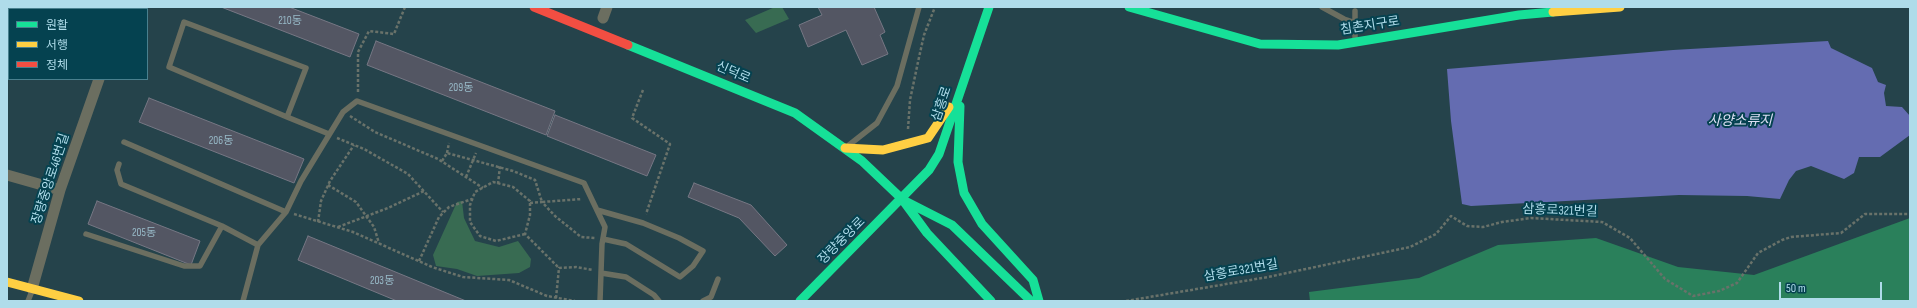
<!DOCTYPE html>
<meta charset="utf-8">
<style>
body{margin:0}
#map{position:relative;width:1917px;height:308px;overflow:hidden;background:#25434b;font-family:"Sofia Sans Condensed","Noto Sans KR",sans-serif}
canvas{display:block}
.frame{position:absolute;inset:0;border:8px solid #afdcea;pointer-events:none}
.legend{position:absolute;left:8px;top:8px;width:140px;height:72px;box-sizing:border-box;background:#054250;border:1px solid #49808e;margin:0;padding:5px 7px;list-style:none;font-size:12px;color:#afdcea}
.legend li{display:flex;align-items:center;gap:8px;height:20px}
.legend b{width:20px;border:1px solid #49808e}
.scale{position:absolute;left:1779px;top:282px;width:103px;height:18px;box-sizing:border-box;border:2px solid #afdcea;border-top:0;padding-left:5px;font-size:12px;line-height:14px;white-space:nowrap;color:#afdcea;-webkit-text-stroke:3px #054250;paint-order:stroke}
</style>
<div id="map">
<canvas width="1917" height="308"></canvas>
<div class="frame"></div>
<ul class="legend">
<li><b style="height:5px;background:#16e098"></b>원활</li>
<li><b style="height:5px;background:#ffcf43"></b>서행</li>
<li><b style="height:5px;background:#f24e42"></b>정체</li>
</ul>
<div class="scale">50 m</div>
</div>
<script>
const ctx = document.querySelector('canvas').getContext('2d');
ctx.lineJoin = 'round';
function fill(path, color) { ctx.fillStyle = color; ctx.fill(path, 'evenodd'); }
const toPath = rows => new Path2D(rows.map(r => 'M' + r).join(''));
function stroke(path, color, width, dash) { ctx.strokeStyle = color; ctx.lineWidth = width; ctx.lineCap = dash ? 'butt' : 'round'; ctx.setLineDash(dash || []); ctx.stroke(path); }
function label(font, color, halo, rows, align = 'center') {
  ctx.font = font + ' "Sofia Sans Condensed","Noto Sans KR",sans-serif'; ctx.lineWidth = 4; ctx.setLineDash([]); ctx.textBaseline = 'middle'; ctx.strokeStyle = halo; ctx.fillStyle = color; for (const [text, x, y, turn = 0] of rows) {
    ctx.save(); ctx.translate(x, y); ctx.rotate((+turn || 0) * Math.PI / 180); ctx.textAlign = isNaN(turn) ? turn : align; if (halo) ctx.strokeText(text, 0, 0); ctx.fillText(text, 0, 0); ctx.restore();
  }
}
const green = toPath([
 [775,7,782,7,789,19,756,33,745,20],
 [462,201,464,218,475,241,499,247,518,241,531,259,530,267,519,273,477,276,457,269,436,266,433,255,457,202]
]);
const forest = toPath([
 [1910,218,1910,301,1310,301,1309,292,1419,278,1498,245,1596,238,1678,267,1754,275]
]);
const water = toPath([
 [1828,41,1831,48,1872,68,1878,82,1886,85,1884,93,1886,106,1902,107,1910,116,1910,135,1880,157,1859,157,1854,173,1844,179,1811,166,1796,171,1789,180,1780,199,1747,196,1679,195,1471,206,1462,204,1451,121,1447,69,1673,50]
]);
const building = toPath([
 [221,7,289,7,359,34,350,57,221,7],
 [818,7,874,7,885,32,880,35,888,54,862,65,846,30,808,47,799,25,822,15,818,7],
 [376,41,555,111,546,135,367,65,376,41],
 [149,98,304,159,294,183,139,122,149,98],
 [555,115,656,155,647,176,547,136,555,115],
 [694,183,751,205,787,245,775,256,739,218,688,197,694,183],
 [97,201,200,241,191,265,88,224,97,201],
 [308,236,466,301,397,301,298,260,308,236]
]);
const path = toPath([
 [643,90,632,118,670,144,646,214],
 [358,92,358,52,369,31,394,34,405,7],
 [350,116,375,132,438,159,483,188],
 [908,129,910,100,918,62,924,35,935,7],
 [337,138,364,149,408,174,443,212],
 [447,153,449,143],
 [442,161,447,153,513,171,535,180,542,202,582,199],
 [466,177,476,153],
 [498,184,500,166],
 [328,185,356,202,374,227,379,243],
 [530,203,542,202,555,216,581,237,595,238],
 [294,214,353,232,432,267,463,277,509,280,547,296,575,301],
 [318,222,321,201,330,181,354,145],
 [338,227,388,208,424,191],
 [525,234,496,241,480,236,470,222,470,205,475,192,493,182,513,187,530,201,530,215,525,234,559,268],
 [419,261,439,217,449,207,472,199],
 [556,298,559,268,576,267,593,270],
 [1126,301,1268,277,1410,247,1436,234,1451,216,1467,226,1483,227,1502,222,1531,218,1602,222,1630,238,1665,279,1693,296,1719,291,1737,283,1758,253,1782,240,1791,237,1841,233,1865,214,1910,214]
]);
const lane = toPath([
 [1322,7,1344,19,1356,23],
 [1355,40,1355,11],
 [287,117,306,68,184,22,169,67,287,117,329,134],
 [124,142,286,212],
 [849,145,877,123,897,86,919,7],
 [119,164,117,170,121,184,222,226,258,245],
 [597,210,643,223,679,238,703,251,693,266,680,277,626,244,603,239],
 [86,234,184,266,200,266,222,226],
 [601,273,626,277,654,295,659,301],
 [28,301,32,291],
 [243,301,258,245,286,212,301,181,343,112,357,101,584,183,605,227,602,244,600,301],
 [703,301,711,297,718,279]
]);
const street = toPath([
 [127,9,128,7],
 [7,12,9,7],
 [603,18,607,7],
 [7,175,60,190],
 [32,289,60,190,99,79]
]);
const fast = toPath([
 [1129,7,1260,44,1338,45,1519,15,1553,12],
 [628,45,795,113,862,161,902,199,927,233,991,301],
 [960,106,958,162,964,193,982,224,1033,280,1039,301],
 [905,201,952,225,1031,301],
 [800,301,929,170,939,154,989,7]
]);
const slow = toPath([
 [1553,12,1620,7],
 [845,148,883,150,928,138,949,107],
 [7,282,79,301]
]);
const jam = toPath([
 [534,7,628,45]
]);
const numberNames = [
 ["210동",290,21],
 ["209동",461,88],
 ["206동",221,141],
 ["205동",144,233],
 ["203동",382,281]
];
const streetNames = [
 ["침촌지구로",1370,26,-9],
 ["신덕로",733,73,23],
 ["삼흥로",942,104,-71],
 ["장량중앙로46번길",51,179,-72],
 ["삼흥로321번길",1560,211,2],
 ["장량중앙로",842,241,-45],
 ["삼흥로321번길",1241,271,-10]
];
const waterNames = [
 ["사양소류지",1740,121]
];
fill(green, '#386b52');
fill(forest, '#2a805b');
fill(water, '#646cb1');
fill(building, '#535663');
stroke(building, '#767784', 1);
stroke(path, '#69726a', 2.5, [3, 2]);
stroke(lane, '#6b6e60', 5.5);
stroke(street, '#6b6e60', 11);
stroke(fast, '#16e098', 9);
stroke(slow, '#ffcf43', 9);
stroke(jam, '#f24e42', 9);
label('11px', '#98bac8', null, numberNames);
label('13px', '#afdcea', '#054250', streetNames);
label('italic 14px', '#dcdff4', '#054250', waterNames);
</script>
